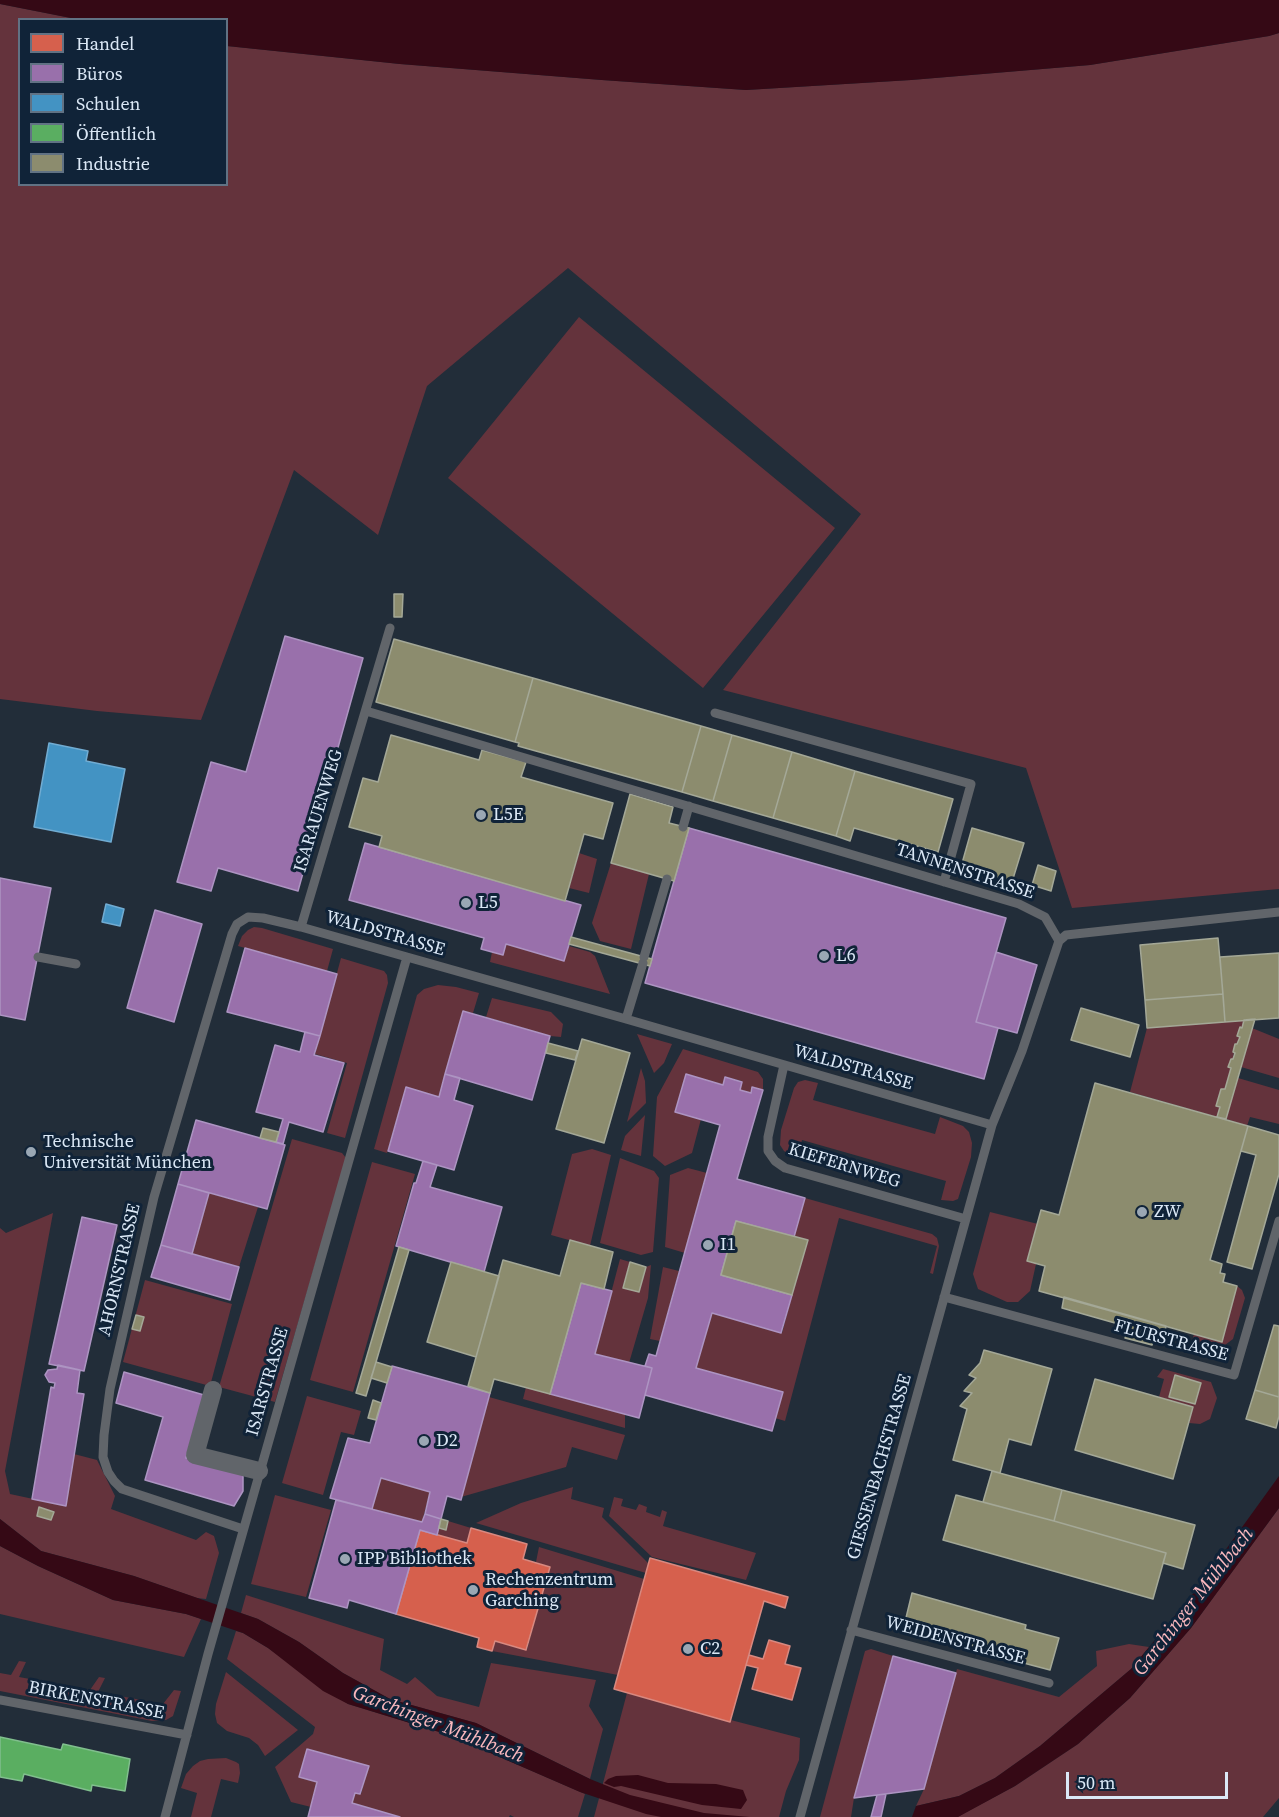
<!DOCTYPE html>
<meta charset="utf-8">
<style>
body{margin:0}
#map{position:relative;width:1279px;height:1817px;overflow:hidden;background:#222d39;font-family:"Source Serif 4",serif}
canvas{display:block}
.legend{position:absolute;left:18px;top:18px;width:210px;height:168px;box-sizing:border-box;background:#102338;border:2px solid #617284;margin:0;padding:8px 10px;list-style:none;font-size:18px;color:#dbe8f6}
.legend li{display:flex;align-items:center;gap:12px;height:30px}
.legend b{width:30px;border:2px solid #617284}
.scale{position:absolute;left:1066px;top:1772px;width:162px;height:27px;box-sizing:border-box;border:3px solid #dbe8f6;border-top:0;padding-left:8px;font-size:18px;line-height:21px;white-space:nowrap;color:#dbe8f6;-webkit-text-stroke:4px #102338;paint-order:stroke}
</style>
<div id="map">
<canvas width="1279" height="1817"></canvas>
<ul class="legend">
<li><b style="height:16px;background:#d6604d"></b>Handel</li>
<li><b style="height:16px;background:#9970ab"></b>Büros</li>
<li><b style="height:16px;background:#4393c3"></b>Schulen</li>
<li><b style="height:16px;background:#5aae61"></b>Öffentlich</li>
<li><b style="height:16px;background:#8c8c6e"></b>Industrie</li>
</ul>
<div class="scale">50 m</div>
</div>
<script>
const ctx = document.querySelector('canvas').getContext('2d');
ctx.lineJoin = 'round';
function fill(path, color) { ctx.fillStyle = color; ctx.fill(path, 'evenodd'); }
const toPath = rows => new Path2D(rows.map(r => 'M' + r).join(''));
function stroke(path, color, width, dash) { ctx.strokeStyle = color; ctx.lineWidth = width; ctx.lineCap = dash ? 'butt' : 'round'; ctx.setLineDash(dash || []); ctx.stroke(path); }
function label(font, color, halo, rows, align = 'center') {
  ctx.font = font + ' "Source Serif 4",serif'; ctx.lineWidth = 6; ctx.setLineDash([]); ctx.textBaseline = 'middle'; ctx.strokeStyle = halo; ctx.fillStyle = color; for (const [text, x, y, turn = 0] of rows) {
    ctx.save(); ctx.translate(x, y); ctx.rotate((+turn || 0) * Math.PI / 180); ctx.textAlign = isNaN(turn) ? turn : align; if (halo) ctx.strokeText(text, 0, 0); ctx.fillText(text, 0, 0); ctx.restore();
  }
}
const green = toPath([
 [0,4,76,19,20,20,20,184,226,184,227,46,400,64,602,80,746,90,911,80,1090,65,1269,36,1279,33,1279,889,1072,908,1026,768,723,690,861,514,568,268,427,386,378,535,294,470,201,720,97,711,0,699],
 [579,317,835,528,703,688,448,478],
 [579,853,597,859,589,893,569,888],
 [611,863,649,874,631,949,600,941,592,923],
 [254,927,262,928,333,949,327,971,238,946,242,936,248,930],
 [506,944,564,961,569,946,590,952,595,956,610,994,490,962,492,952],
 [341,958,384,971,387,975,388,983,345,1138,327,1133,347,1063,315,1054],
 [438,985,456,987,479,993,473,1013,463,1011,439,1097,406,1087,387,1153,374,1149,417,995,424,989],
 [492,998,551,1012,563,1024,561,1037,550,1036,486,1017],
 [1244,1020,1242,1028,1240,1028,1237,1036,1240,1037,1237,1044,1235,1044,1233,1059,1231,1059,1228,1067,1231,1068,1225,1089,1221,1089,1216,1105,1220,1107,1217,1117,1130,1092,1147,1028],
 [1252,1028,1279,1039,1279,1078,1241,1067],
 [637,1034,672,1044,664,1063,654,1073],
 [683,1049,758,1072,763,1079,763,1090,753,1087,751,1093,740,1090,742,1081,725,1077,723,1085,686,1075,675,1112,701,1119,692,1153,665,1166,653,1156,657,1097],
 [641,1068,645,1081,646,1103,627,1122],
 [1238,1078,1279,1090,1279,1124,1250,1117,1247,1126,1226,1119],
 [805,1080,818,1083,813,1100,935,1134,940,1117,963,1126,969,1132,972,1143,971,1157,958,1199,953,1201,941,1200,946,1181,802,1140,797,1159,784,1151,780,1145,781,1130,794,1088,798,1082],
 [645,1115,641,1156,621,1150,625,1136],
 [292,1139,342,1153,346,1158,275,1402,219,1387],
 [592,1149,611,1155,590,1246,551,1235,572,1154],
 [620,1158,654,1171,659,1178,653,1252,641,1255,600,1243],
 [372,1162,415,1174,353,1392,310,1380],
 [688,1168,707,1173,685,1253,665,1247,670,1175],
 [209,1193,258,1207,239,1267,192,1254],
 [805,1198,932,1234,937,1238,939,1246,933,1274,930,1273,937,1246,839,1218,785,1421,775,1418,696,1368,712,1313,782,1333,792,1295,794,1237],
 [990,1212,1038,1224,1027,1261,1036,1264,1030,1291,1018,1302,1007,1302,978,1289,973,1274],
 [53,1213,5,1471,10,1494,66,1506,74,1454,97,1460,115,1496,111,1509,196,1540,206,1532,214,1536,219,1553,206,1599,197,1598,134,1576,41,1551,0,1519,0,1228,6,1233],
 [620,1259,630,1262,623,1287,639,1292,646,1267,651,1265,648,1298,629,1363,595,1354],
 [663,1267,679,1271,660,1341,650,1339],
 [145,1280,232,1304,210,1386,123,1362],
 [1237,1286,1242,1290,1245,1298,1233,1339,1225,1345,1210,1346,1192,1341,1194,1334,1222,1341],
 [1163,1369,1211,1382,1217,1398,1210,1419,1200,1424,1189,1423,1193,1407,1159,1397,1164,1379,1157,1377],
 [526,1387,625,1414,625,1428,523,1399],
 [307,1396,361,1411,354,1435,341,1432,323,1495,282,1483],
 [489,1397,625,1435,617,1460,572,1447,566,1467,461,1497],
 [381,1478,430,1492,422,1522,372,1509],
 [573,1487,571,1499,604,1508,602,1517,649,1564,646,1573,476,1523,521,1503],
 [275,1495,331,1510,306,1597,251,1584],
 [614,1497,623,1499,621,1506,636,1510,639,1504,647,1507,646,1512,660,1517,662,1510,667,1512,663,1526,756,1553,746,1580,652,1557,609,1516],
 [1279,1508,1279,1798,1263,1817,957,1817,1015,1786,1078,1744,1130,1698,1191,1628],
 [448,1521,471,1528,467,1543,437,1535,439,1528,446,1530],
 [0,1546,38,1566,113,1600,186,1614,201,1619,184,1657,0,1614],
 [539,1547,644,1579,618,1675,492,1651,495,1641,527,1650,549,1567,536,1562],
 [246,1595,384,1639,380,1670,407,1684,415,1677,437,1696,479,1707,491,1663,596,1680,589,1706,603,1729,590,1779,476,1723,390,1699,343,1673,299,1642,258,1619,241,1613],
 [236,1631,243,1633,268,1648,348,1704,449,1735,585,1794,578,1817,514,1817,510,1815,509,1817,400,1817,352,1803,355,1793,361,1794,368,1766,307,1749,299,1777,317,1782,311,1807,291,1802,275,1767,313,1734,315,1727,227,1659],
 [1129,1644,1149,1647,1131,1669,1040,1746,995,1778,959,1796,916,1806,924,1789,957,1669,1059,1697,1097,1666,1096,1651],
 [871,1649,893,1656,854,1798,851,1817,820,1817,865,1651],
 [19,1661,26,1662,19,1677,90,1690,99,1677,105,1678,98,1692,163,1704,174,1690,181,1691,173,1716,166,1720,152,1721,0,1691,0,1673,11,1675],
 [226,1672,298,1730,265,1756,258,1745,249,1738,227,1731,217,1723,215,1714,216,1704],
 [627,1693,800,1738,799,1760,786,1791,779,1817,594,1817],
 [226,1758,236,1762,239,1764,240,1773,238,1783,221,1779,211,1817,191,1817,197,1793,181,1788,186,1774,193,1766,200,1761,208,1759]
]);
const water = toPath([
 [0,0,1279,0,1279,33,1269,36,1090,65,911,80,746,90,602,80,400,64,227,46,226,20,76,19,0,4],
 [1279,1476,1279,1508,1191,1628,1130,1698,1078,1744,1015,1786,958,1817,912,1817,916,1806,959,1796,995,1778,1040,1746,1131,1669,1201,1584],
 [0,1519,41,1551,134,1576,258,1619,299,1642,343,1673,390,1699,476,1723,590,1779,630,1795,704,1813,750,1817,661,1817,646,1814,580,1792,449,1735,348,1704,323,1691,268,1648,243,1633,186,1614,113,1600,38,1566,0,1546],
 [638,1775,668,1783,716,1784,743,1790,747,1800,741,1809,702,1805,621,1786,614,1787,604,1783,608,1779,616,1776]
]);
const shops = toPath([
 [471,1528,527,1544,523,1559,550,1567,526,1650,495,1641,492,1651,477,1647,479,1638,396,1614,420,1530,467,1543,471,1528],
 [650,1558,788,1597,785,1608,764,1601,730,1722,614,1689,650,1558],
 [769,1640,790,1646,785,1664,801,1668,792,1700,752,1689,758,1668,746,1665,749,1655,763,1659,769,1640]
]);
const offices = toPath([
 [285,636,363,658,298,891,218,868,211,891,177,882,211,762,246,772,285,636],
 [689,828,1006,918,976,1022,998,1028,984,1079,645,983,689,828],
 [365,843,581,905,564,961,506,944,503,955,481,949,484,938,349,900,365,843],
 [0,878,51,888,25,1020,0,1015,0,878],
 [155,910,202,924,174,1022,127,1008,155,910],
 [245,948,337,974,320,1036,227,1012,245,948],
 [996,952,1037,965,1017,1033,976,1022,996,952],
 [463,1011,550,1036,532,1100,445,1074,463,1011],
 [305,1032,320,1036,314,1055,344,1063,323,1132,289,1122,283,1144,276,1142,283,1119,256,1112,275,1045,300,1052,305,1032],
 [445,1074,460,1078,454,1100,473,1106,454,1170,388,1151,406,1087,439,1097,445,1074],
 [686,1074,723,1085,725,1077,742,1082,740,1090,751,1093,752,1087,763,1090,737,1179,805,1198,794,1237,736,1221,721,1275,792,1295,781,1333,712,1313,696,1368,783,1392,772,1431,645,1395,652,1368,645,1366,649,1354,656,1356,720,1125,675,1112,686,1074],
 [196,1120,285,1145,267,1209,178,1184,196,1120],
 [423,1161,437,1165,430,1187,502,1207,484,1272,396,1246,414,1183,416,1183,423,1161],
 [178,1184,209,1193,192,1254,161,1245,178,1184],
 [82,1217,117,1225,84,1371,49,1364,82,1217],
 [161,1245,239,1267,230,1300,151,1277,161,1245],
 [581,1283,612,1291,595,1354,652,1368,639,1418,550,1394,581,1283],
 [58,1365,80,1370,77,1393,84,1394,66,1506,32,1499,51,1387,54,1388,55,1383,49,1382,45,1375,48,1370,57,1369,58,1365],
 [392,1366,490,1393,461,1500,447,1496,441,1519,425,1514,430,1492,381,1478,372,1509,330,1498,348,1438,370,1443,392,1366],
 [124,1372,204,1395,186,1458,243,1474,243,1491,234,1506,145,1480,163,1417,116,1403,124,1372],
 [336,1500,422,1522,425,1514,441,1519,437,1535,420,1530,396,1614,349,1600,347,1608,309,1598,336,1500],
 [893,1656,956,1673,924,1789,854,1798,893,1656],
 [307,1749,369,1766,360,1794,355,1793,352,1803,400,1817,308,1817,317,1782,299,1777,307,1749],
 [886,1794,881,1817,871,1817,877,1795,886,1794]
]);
const schools = toPath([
 [49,743,88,751,86,761,125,769,111,842,34,827,49,743],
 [106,904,124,909,120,926,102,922,106,904]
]);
const public = toPath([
 [0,1737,61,1750,63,1744,130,1759,125,1791,92,1785,91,1791,24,1774,22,1781,0,1777,0,1737]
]);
const industry = toPath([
 [394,594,403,594,402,617,394,617,394,594],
 [394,639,533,678,515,742,376,702,394,639],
 [533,678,701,726,682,792,518,746,519,743,515,742,533,678],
 [701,726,732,735,713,801,682,792,701,726],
 [391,735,479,760,482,750,526,762,521,777,613,803,603,839,584,834,565,901,379,847,382,836,349,827,363,778,378,782,391,735],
 [732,735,792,752,773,818,713,801,732,735],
 [792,752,855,771,836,836,773,818,792,752],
 [855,771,953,799,938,852,854,828,850,841,836,836,855,771],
 [630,794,673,807,669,823,689,828,674,881,611,863,630,794],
 [972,828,1024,843,1012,882,961,867,972,828],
 [1038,865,1056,871,1051,891,1032,885,1038,865],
 [571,937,652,959,650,966,569,944,571,937],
 [1218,938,1223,994,1145,1000,1140,945,1218,938],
 [1279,953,1279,1018,1225,1022,1220,957,1279,953],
 [1223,994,1225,1022,1147,1028,1145,1000,1223,994],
 [1081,1008,1139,1025,1130,1057,1071,1040,1081,1008],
 [1255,1019,1226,1119,1217,1117,1220,1107,1216,1106,1221,1089,1225,1089,1231,1068,1228,1067,1231,1059,1233,1059,1235,1053,1233,1052,1235,1044,1237,1044,1240,1037,1237,1036,1240,1027,1242,1028,1244,1020,1255,1019],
 [582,1039,630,1053,604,1143,556,1129,582,1039],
 [548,1043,578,1051,575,1060,546,1053,548,1043],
 [1095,1083,1248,1126,1210,1260,1222,1264,1220,1273,1225,1274,1223,1282,1237,1286,1222,1342,1039,1291,1045,1266,1027,1261,1041,1210,1059,1215,1095,1083],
 [1248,1126,1279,1135,1279,1174,1252,1269,1227,1262,1256,1155,1241,1151,1248,1126],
 [263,1128,279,1132,276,1142,260,1138,263,1128],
 [736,1221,808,1240,792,1295,721,1275,736,1221],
 [570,1240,613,1252,604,1289,581,1283,550,1394,494,1379,490,1393,468,1386,503,1260,560,1276,570,1240],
 [399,1247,409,1250,366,1396,356,1393,399,1247],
 [451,1262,499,1276,476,1357,427,1342,451,1262],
 [630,1262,646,1267,639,1292,623,1288,630,1262],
 [1064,1297,1166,1326,1164,1335,1155,1333,1152,1345,1125,1338,1129,1327,1062,1308,1064,1297],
 [136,1315,144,1317,140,1331,132,1329,136,1315],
 [1274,1325,1279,1326,1279,1397,1255,1390,1274,1325],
 [984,1350,1052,1369,1031,1445,1009,1439,1000,1473,953,1460,967,1409,960,1406,972,1393,964,1391,976,1378,969,1375,980,1363,984,1350],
 [376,1362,392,1367,387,1383,371,1378,376,1362],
 [1175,1375,1201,1383,1195,1404,1169,1397,1175,1375],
 [1095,1379,1193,1407,1173,1479,1075,1450,1095,1379],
 [1255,1390,1279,1397,1279,1416,1276,1428,1246,1419,1255,1390],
 [373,1400,381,1403,376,1420,368,1418,373,1400],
 [992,1471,1062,1490,1054,1521,983,1502,992,1471],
 [1062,1490,1195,1525,1183,1569,1163,1563,1166,1553,1054,1521,1062,1490],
 [956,1495,1054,1521,1166,1553,1153,1599,943,1540,956,1495],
 [39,1507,54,1512,51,1520,37,1516,39,1507],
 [441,1519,448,1521,446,1530,439,1528,441,1519],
 [912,1593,1026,1625,1025,1629,1059,1638,1050,1670,1016,1661,1017,1658,904,1626,912,1593]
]);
const lane = toPath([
 [366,711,1019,904,1045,917,1059,941],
 [715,713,971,784,944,882],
 [683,827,689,806],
 [301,927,626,1019,992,1125],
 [38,957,76,964],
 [644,957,667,879],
 [626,1019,643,963],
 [784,1065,768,1137,768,1151,775,1161,785,1168,966,1219],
 [944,1297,1234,1375,1279,1221],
 [243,1529,122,1489,114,1481,108,1472,103,1457,104,1435,110,1389,154,1197,232,934,237,924,248,917,263,918,301,927,390,628],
 [851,1630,1049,1683],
 [0,1700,187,1735],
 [165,1817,208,1654,407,957],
 [800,1817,992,1125,1022,1051,1059,941,1066,935,1279,912]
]);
const street = toPath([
 [213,1390,195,1455,259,1471]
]);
const markers = [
 [481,815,6,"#9aa7b4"],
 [466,903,6,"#9aa7b4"],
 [824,956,6,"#9aa7b4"],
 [31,1152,6,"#9aa7b4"],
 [1142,1212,6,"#9aa7b4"],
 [708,1245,6,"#9aa7b4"],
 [424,1441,6,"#9aa7b4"],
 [345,1559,6,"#9aa7b4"],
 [473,1590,6,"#9aa7b4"],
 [688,1649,6,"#9aa7b4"]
];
const streetNames = [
 ["ISARAUENWEG",319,811,-73],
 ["TANNENSTRASSE",965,872,18],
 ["WALDSTRASSE",385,934,16],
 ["WALDSTRASSE",853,1068,16],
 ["KIEFERNWEG",844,1166,17],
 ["AHORNSTRASSE",120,1270,-77],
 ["FLURSTRASSE",1171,1341,15],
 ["ISARSTRASSE",268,1382,-74],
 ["GIESSENBACHSTRASSE",880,1467,-74],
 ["WEIDENSTRASSE",955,1641,15],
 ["BIRKENSTRASSE",96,1701,11]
];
const poiNames = [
 ["L5E",493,815],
 ["L5",478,903],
 ["L6",836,956],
 ["Technische",43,1142],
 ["Universität München",43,1163],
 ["ZW",1154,1212],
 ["I1",720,1245],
 ["D2",436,1441],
 ["IPP Bibliothek",357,1559],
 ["Rechenzentrum",485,1580],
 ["Garching",485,1601],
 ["C2",700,1649]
];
const waterNames = [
 ["Garchinger Mühlbach",1194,1602,-52],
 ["Garchinger Mühlbach",438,1725,21]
];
fill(green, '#64333c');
fill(water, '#350915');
fill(shops, '#d6604d');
stroke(shops, '#d88980', 1.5);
fill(offices, '#9970ab');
stroke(offices, '#ad94c2', 1.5);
fill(schools, '#4393c3');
stroke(schools, '#71acd2', 1.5);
fill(public, '#5aae61');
stroke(public, '#81bf8e', 1.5);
fill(industry, '#8c8c6e');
stroke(industry, '#a4a897', 1.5);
stroke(lane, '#61656a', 9);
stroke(street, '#61656a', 18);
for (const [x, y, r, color] of markers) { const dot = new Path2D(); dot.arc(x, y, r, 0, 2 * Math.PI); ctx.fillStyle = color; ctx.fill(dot); stroke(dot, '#102338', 2); }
label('18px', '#dbe8f6', '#102338', streetNames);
label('18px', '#dbe8f6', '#102338', poiNames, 'left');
label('italic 20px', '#fab8be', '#102338', waterNames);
</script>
